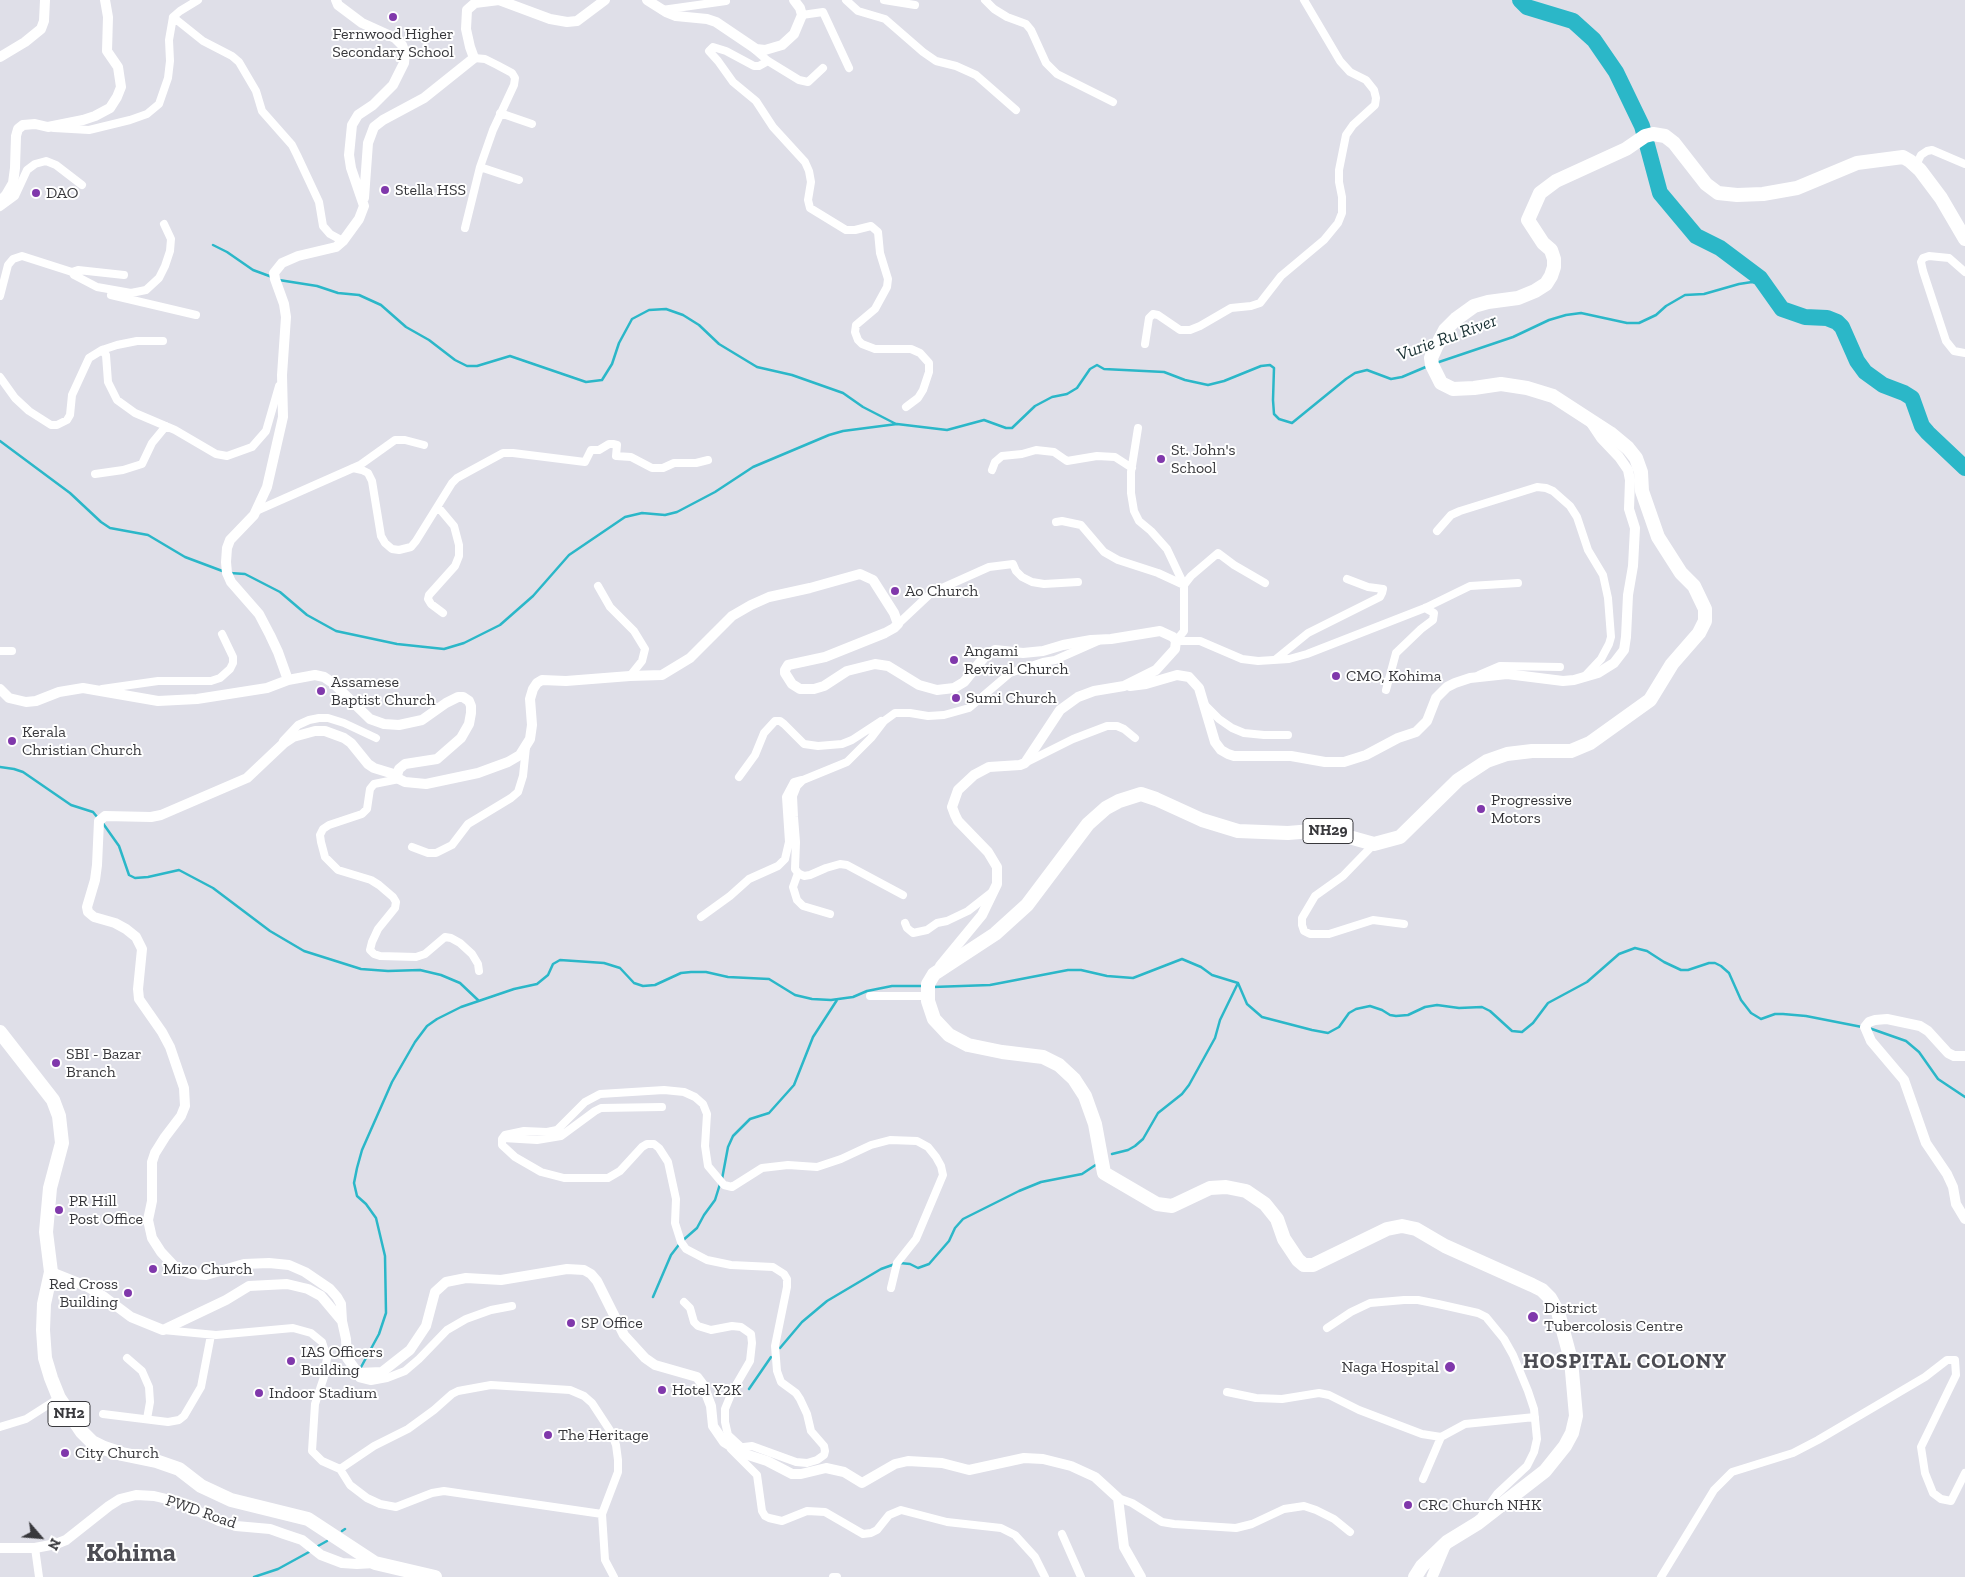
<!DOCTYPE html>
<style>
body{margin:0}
#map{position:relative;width:1965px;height:1577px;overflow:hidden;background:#dfdfe8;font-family:"Zilla Slab",serif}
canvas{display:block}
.north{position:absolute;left:15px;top:1512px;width:50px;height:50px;-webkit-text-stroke:4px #fff;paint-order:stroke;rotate:117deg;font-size:14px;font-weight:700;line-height:20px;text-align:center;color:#38383c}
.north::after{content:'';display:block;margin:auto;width:18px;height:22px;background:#38383c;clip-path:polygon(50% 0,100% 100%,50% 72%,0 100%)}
</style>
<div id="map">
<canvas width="1965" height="1577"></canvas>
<div class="north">N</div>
</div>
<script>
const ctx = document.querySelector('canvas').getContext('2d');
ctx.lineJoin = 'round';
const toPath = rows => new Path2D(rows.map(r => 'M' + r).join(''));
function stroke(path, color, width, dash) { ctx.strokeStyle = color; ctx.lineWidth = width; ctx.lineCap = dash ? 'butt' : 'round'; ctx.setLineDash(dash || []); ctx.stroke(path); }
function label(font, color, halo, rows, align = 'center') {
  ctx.font = font + ' "Zilla Slab",serif'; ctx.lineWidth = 4; ctx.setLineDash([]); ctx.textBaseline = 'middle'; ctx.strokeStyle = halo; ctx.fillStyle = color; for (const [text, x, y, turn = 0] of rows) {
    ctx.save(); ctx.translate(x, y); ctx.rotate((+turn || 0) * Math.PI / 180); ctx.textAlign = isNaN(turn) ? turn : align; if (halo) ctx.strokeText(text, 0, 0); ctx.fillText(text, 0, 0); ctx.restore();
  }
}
const stream = toPath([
 [213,245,227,252,253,270,272,277],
 [279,280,317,286,338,293,359,295,381,305,406,327,429,340,455,360,467,366,477,366,510,356,586,382,602,380,612,364,619,343,632,319,649,310,666,309,683,315,699,325,719,344,757,367,792,375,843,393,863,407,896,424],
 [1436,363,1513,337,1549,320,1566,315,1581,313,1627,323,1639,323,1656,315,1666,306,1685,295,1704,294,1739,284,1752,282,1766,286],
 [0,441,70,493,101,522,110,528,148,535,185,557,225,572],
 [230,573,245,574,280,592,307,615,336,631,397,644,444,649,464,643,500,625,533,596,569,555,625,517,642,513,665,515,677,512,715,492,753,467,829,435,843,431,897,424,947,430,984,420,1006,428,1012,428,1035,406,1052,397,1067,394,1077,388,1090,369,1097,365,1104,369,1164,372,1185,380,1208,385,1224,381,1261,366,1270,365,1274,368,1273,400,1274,414,1279,419,1292,423,1346,379,1355,373,1367,370,1391,379,1402,377,1428,366],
 [0,767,14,769,23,772,71,805,93,812,98,818],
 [102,822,119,846,129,875,135,878,148,877,179,870,213,888,270,931,304,951,361,969,388,971,420,970,441,975,460,983,479,1001],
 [933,987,990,985,1068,970,1081,970,1107,976,1133,978,1182,959,1201,967,1212,975,1238,983,1247,1004,1262,1017,1312,1030,1328,1033,1339,1027,1349,1013,1356,1009,1370,1006,1382,1010,1390,1015,1396,1016,1408,1015,1425,1007,1437,1005,1459,1008,1482,1007,1490,1011,1512,1031,1522,1032,1533,1023,1548,1003,1587,982,1619,954,1635,948,1647,951,1664,962,1681,970,1688,970,1709,963,1715,963,1721,966,1729,973,1741,1000,1751,1013,1761,1019,1775,1014,1783,1014,1806,1016,1862,1027],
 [1869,1028,1906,1041,1919,1052,1938,1079,1965,1097],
 [1112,1154,1128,1150,1135,1146,1143,1139,1158,1113,1182,1094,1189,1085,1215,1038,1220,1020,1238,983],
 [722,1179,728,1147,733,1136,750,1119,769,1113,794,1085,813,1037,837,1000],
 [900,1263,910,1264,918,1268,929,1264,949,1241,955,1228,963,1219,1019,1191,1041,1182,1082,1174,1097,1164],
 [653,1297,671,1255,681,1242,697,1228,704,1215,715,1200,720,1184],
 [780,1348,802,1322,827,1301,881,1269,895,1264],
 [360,1369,379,1334,386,1313,385,1256,376,1218,366,1204,357,1196,354,1183,357,1168,362,1150,392,1082,415,1042,427,1026,437,1019,461,1007,514,989,537,984,548,975,553,964,560,960,604,963,620,968,634,983,643,986,655,985,681,973,691,972,706,972,728,977,769,979,795,995,812,999,831,1000,853,997,867,991,892,986,922,986],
 [749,1389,771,1357],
 [342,1531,345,1529],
 [318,1546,327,1541],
 [254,1577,278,1569,309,1552]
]);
const river = toPath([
 [1520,0,1527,7,1573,21,1594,40,1616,72,1642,126,1660,193,1696,236,1720,248,1760,278,1782,309,1805,317,1827,318,1837,322,1842,327,1857,361,1865,372,1883,385,1904,393,1912,398,1922,426,1928,433,1965,468]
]);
const street = toPath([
 [846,0,858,11,885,19,923,52,936,61,956,66,976,75,1016,110],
 [884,0,915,5],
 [985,0,994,9,1007,17,1026,24,1031,30,1046,63,1057,74,1113,102],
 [662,10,726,1],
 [802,15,823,12,849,68],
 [173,17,203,41,232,56,239,62,256,91,262,111,292,145,297,155,319,202,323,226,330,234,343,241],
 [754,49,768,61,799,80,808,82,823,68],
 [768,61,759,66,754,66,726,51,713,47,709,51,718,61,733,82,756,101,773,127,805,162,809,171,811,182,808,200,810,208,846,230,855,230,871,226,878,232,880,253,888,279,887,287,875,309,856,325,855,332,858,340,862,344,875,349,911,349,920,353,929,363,929,372,923,390,918,398,906,407],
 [500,113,532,124],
 [54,128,89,130,130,120,147,114,159,104,168,78,170,61,169,40,173,17,180,11,198,0],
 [1916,165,1921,155,1927,151,1932,150,1965,164],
 [480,167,519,180],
 [0,207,15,196,27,170,35,164,46,161,56,165,82,185],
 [465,228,480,167,493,130,514,85,515,78,512,73,497,65,485,59,474,58],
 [72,272,74,275,97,287,131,293,146,290,159,278,165,266,170,251,171,239,164,224],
 [1965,272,1949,258,1929,256,1923,258,1921,262,1923,271,1946,341,1954,351,1965,353],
 [111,295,196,315],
 [0,296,8,265,13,259,22,256,72,272,78,270,124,275],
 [1145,344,1149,318,1153,314,1158,315,1180,330,1190,330,1200,326,1231,308,1251,306,1260,303,1281,276,1324,240,1338,223,1342,213,1342,197,1339,182,1339,170,1346,135,1353,125,1375,105,1376,98,1374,90,1366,80,1350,72,1340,61,1304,0],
 [102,350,117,345,137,341,163,341],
 [0,377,15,398,29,411,51,425,57,425,67,420,70,415,72,395,89,358,102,350,106,355,108,382,117,400,135,413,175,430,216,454,227,456,252,447,266,431,279,386],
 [1138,428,1131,472,1131,493,1134,511,1139,521,1151,531,1167,549,1184,585,1191,576,1218,553,1234,565,1265,583],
 [353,468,362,470,368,473,372,481,381,536,385,543,392,549,399,550,411,547,416,541,452,483,457,478,503,453,513,453,585,462,591,450,599,450,609,444,613,444,617,445,616,456,631,457,652,468,663,468,674,463,696,463,708,460],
 [992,470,995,462,1002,456,1022,454,1036,450,1054,452,1067,461,1097,456,1115,457,1132,468],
 [95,474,123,470,142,464,152,443,166,426],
 [438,507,454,526,459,545,459,556,455,566,429,595,428,599,431,604,443,613],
 [256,511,360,465,395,440,405,440,424,445],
 [1056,522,1062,521,1081,525,1104,552,1118,560,1158,573,1184,585,1184,631,1176,641],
 [1437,531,1451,515,1460,511,1537,487,1546,488,1553,491,1570,506,1577,517,1588,550,1603,575,1608,598,1611,637,1609,644,1601,659,1585,676],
 [598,586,610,607,634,631,645,649,642,661,630,676],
 [898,624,931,593,989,567,1013,564,1016,571,1022,577,1032,582,1044,584,1078,582],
 [1176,641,1200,641,1242,659,1258,661,1289,659,1307,654,1425,608,1470,586,1518,583],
 [0,651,12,651],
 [1276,659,1308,633,1380,597,1382,593,1383,589,1368,587,1347,579],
 [1479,675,1500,666,1560,667],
 [102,689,158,681,211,681,220,678,230,669,233,663,233,657,222,634],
 [1386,690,1396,653,1421,629,1433,620,1434,613,1425,608],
 [1204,704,1219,719,1232,728,1244,733,1264,735,1288,735],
 [283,741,298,725,309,720,319,718,328,718,344,723,376,738],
 [1025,763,1073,739,1107,726,1117,726,1124,729,1135,738],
 [739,777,755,755,764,733,775,721,780,721,784,724,804,744,818,746,842,744,852,740,881,721],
 [399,779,374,784,370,789,367,809,362,814,329,825,323,829,320,835,321,842,325,857,338,870,371,880,379,885,393,897,396,902,395,908,378,929,372,942,370,950,374,954,380,956,416,957,425,954,445,937,451,938,460,943,472,954,478,964,479,971],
 [1374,844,1343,876,1315,896,1302,918,1302,925,1304,931,1310,934,1329,934,1373,920,1404,924],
 [412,847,428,853,436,853,452,845,468,824,511,798,518,792,523,776,526,747],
 [798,873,793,887,797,900,803,906,830,914],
 [903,895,847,865,840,864,826,868,810,875,804,876,798,873,795,869,796,842,794,817,793,796,797,786,803,780,847,762,871,738,884,721,895,713,910,713,928,716,944,715,969,708,1010,673,1043,662,1055,660,1098,641],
 [701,917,730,896,749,879,778,866,785,859,789,842,786,797,794,782,801,780],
 [905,923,907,928,913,933,927,930,937,923,947,921,968,911,991,893],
 [870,996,927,996],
 [503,1138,537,1140,561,1136,595,1111,601,1108,662,1107],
 [684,1302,690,1308,694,1322,698,1326,711,1330,732,1326,741,1327,751,1334,752,1343,750,1361,732,1392,725,1409,725,1422,728,1435,741,1447],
 [1327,1328,1351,1312,1370,1303,1404,1300,1418,1300,1438,1304,1478,1313,1486,1317,1504,1339,1513,1355,1528,1391,1534,1409,1537,1439,1534,1452,1527,1466,1497,1494,1482,1515],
 [163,1330,216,1335,293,1328,311,1333,322,1342,327,1358,324,1377,315,1404,312,1451,322,1461,340,1469,350,1485,367,1498,380,1504,396,1507,432,1493,444,1491,602,1514,605,1560,614,1577],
 [127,1358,142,1371,149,1387,150,1402,147,1419],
 [355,1369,359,1378,371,1381,387,1378,405,1371,419,1359,447,1330,466,1319,491,1310,512,1306],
 [1227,1392,1256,1398,1282,1399,1319,1393,1329,1395,1359,1410,1422,1434,1441,1437,1465,1424,1535,1417],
 [103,1414,168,1422,179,1420,184,1416,201,1387,211,1335],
 [0,1427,26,1419,59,1398],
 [736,1448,752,1446,796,1462,807,1463,817,1460,824,1455,825,1451,824,1446,811,1431,807,1414,800,1399,796,1393,781,1382,777,1371,775,1346,787,1287,787,1279,784,1274,773,1267,731,1265,707,1260,686,1249,681,1242,675,1223,676,1199,668,1162,659,1148,654,1144,647,1144,642,1147,620,1171,608,1178,564,1178,541,1172,515,1157,502,1145,502,1139,505,1135,524,1131,547,1132,557,1130,585,1102,600,1094,664,1090,684,1092,695,1097,703,1104,707,1114,705,1146,708,1166,724,1185,732,1187,762,1168,788,1165,817,1167,841,1159,871,1145,890,1140,917,1141,928,1147,936,1157,941,1166,943,1175,916,1239,897,1263,891,1288],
 [731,1449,757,1475,762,1511,765,1516,769,1518,782,1521,807,1511,825,1512,863,1534,871,1533,877,1530,889,1515,901,1510,947,1522,1001,1528,1015,1535,1035,1557,1045,1577],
 [340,1469,374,1446,408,1429,434,1410,452,1394,458,1391,491,1385,570,1390,584,1396,592,1403,611,1432,616,1445,618,1460,618,1472,602,1514],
 [1423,1479,1441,1437],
 [1118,1498,1132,1503,1162,1522,1174,1524,1236,1528,1252,1524,1284,1509,1304,1506,1316,1510,1334,1519,1350,1532],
 [1062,1534,1081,1577],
 [35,1548,39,1577],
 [833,1577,837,1577],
 [1661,1577,1714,1490,1732,1472,1793,1453,1818,1440,1925,1377,1947,1360,1955,1360,1956,1375,1921,1447,1925,1473,1933,1493,1941,1499,1951,1501,1965,1473]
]);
const secondary = toPath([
 [647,0,666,12,676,16,707,19,716,22,756,49,765,50,782,45,794,34,802,15,800,8,794,0],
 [0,57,25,42,41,29,44,21,45,0],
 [364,198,368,143,374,127,383,120,424,98,474,58,470,47,466,29,467,10,475,3,499,0,550,19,567,22,577,21,605,0],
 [0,201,6,195,13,183,15,168,16,136,18,129,23,125,35,124,48,127,83,120,95,116,110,108,117,97,121,87,118,67,107,51,108,17,105,0],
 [288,680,278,652,270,635,259,614,231,582,227,573,226,562,227,548,230,540,254,515,267,487,283,417,282,375,286,317,284,304,275,279,274,273,282,263,298,256,336,247,343,241,359,219,364,206,351,168,349,155,352,125,358,115,373,105,393,85,404,63,405,53,402,45,395,38,362,23,338,5,336,0],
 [1130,686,1146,684,1177,675,1189,677,1199,688,1215,742,1221,750,1228,754,1234,756,1291,756,1325,762,1344,762,1366,755,1398,738,1416,732,1427,721,1436,698,1447,687,1455,683,1470,678,1507,674,1563,681,1574,680,1598,673,1614,663,1624,650,1626,637,1628,595,1633,566,1635,528,1629,509,1630,480,1628,470,1619,457,1601,438,1591,423],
 [0,689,9,698,26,702,36,701,59,692,83,688,158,701,197,699,267,688,288,680,315,675,324,677,333,683,370,719,384,724,399,725,422,720,446,703,458,697,463,697,469,701,471,706,471,713,469,724,461,738,437,759,405,764,399,769,397,775,399,779,405,782,426,784,478,773,508,762,520,755,530,739,532,725,530,699,533,689,537,683,542,680,566,681,630,676,662,675,690,658,732,616,751,605,769,597,810,588,860,574,873,580,894,613,898,624,894,628,885,633,825,657,788,665,785,670,785,673,792,684,800,689,814,689,824,686,847,671,875,664,888,666,919,685,937,690,954,688,964,682,986,655,995,650,1023,653,1043,651,1063,645,1091,640,1111,639,1160,631,1173,637,1176,641,1175,649,1156,670,1124,686,1094,691,1078,697,1060,710,1025,763,1020,765,989,767,974,775,958,790,952,807,955,815,958,821,988,852,997,867,997,884,982,915,940,966],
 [1965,1056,1954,1056,1948,1053,1928,1031,1920,1026,1887,1019,1875,1020,1869,1022,1865,1027,1871,1041,1904,1080,1926,1143,1947,1174,1953,1187,1956,1204,1965,1219],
 [51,1272,86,1286,103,1296,131,1317,163,1330,226,1300,249,1286,287,1284,308,1289,321,1296,342,1321,346,1339,347,1358,358,1373,382,1372,410,1350,426,1326,435,1292,446,1282,466,1278,501,1280,567,1269,584,1270,591,1274,597,1281,624,1335,645,1358,655,1365,697,1377,703,1385,711,1406,713,1426,724,1442,742,1453,767,1461,792,1474,801,1474,826,1468,844,1472,862,1483,895,1464,908,1461,942,1463,969,1470,1024,1458,1043,1459,1071,1466,1095,1477,1118,1498,1124,1547,1141,1577],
 [342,1321,341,1304,337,1297,330,1289,305,1272,289,1265,269,1263,244,1264,206,1275,191,1274,175,1267,161,1252,152,1238,148,1220,152,1201,152,1162,155,1153,165,1137,181,1116,185,1106,184,1088,170,1047,162,1032,139,999,138,989,142,949,136,937,126,929,115,923,94,917,88,912,87,907,95,880,97,865,99,821,105,816,151,817,161,815,247,778,284,743,293,737,315,731,325,731,344,738,351,743,368,764,374,768,397,775],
 [0,1548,35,1548,56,1544,66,1540,109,1506,120,1499,136,1495,154,1496,175,1501,219,1521,236,1526,270,1529,284,1534,302,1540,321,1555,342,1563,357,1564,375,1563]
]);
const primary = toPath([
 [1432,1577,1445,1546]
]);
const highway = toPath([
 [0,1032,53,1100,59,1116,62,1143,50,1188,46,1232,51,1272,44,1304,43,1330,45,1358,51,1378,59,1398,82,1432,92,1442,104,1448,122,1454,156,1461,179,1469,201,1486,231,1500,308,1519,375,1563,435,1577],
 [1415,1577,1422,1566,1447,1542,1478,1523,1545,1471,1565,1446,1572,1433,1576,1416,1571,1360,1558,1312,1550,1298,1542,1290,1532,1285,1445,1246,1416,1229,1402,1226,1387,1229,1313,1265,1304,1265,1298,1260,1284,1239,1277,1219,1265,1204,1246,1191,1226,1187,1210,1188,1172,1206,1157,1204,1104,1173,1095,1124,1085,1096,1074,1079,1059,1065,1043,1057,1002,1052,968,1045,949,1035,934,1019,928,1001,928,984,934,974,995,934,1027,905,1088,824,1106,808,1119,801,1141,794,1156,799,1202,820,1238,831,1288,833,1324,830,1374,844,1400,837,1458,780,1487,761,1507,754,1532,751,1571,751,1590,743,1650,700,1672,664,1699,633,1705,621,1705,609,1694,586,1681,573,1658,537,1642,491,1641,472,1636,458,1628,448,1610,433,1553,396,1527,388,1501,384,1474,388,1453,389,1441,383,1432,365,1431,358,1436,347,1445,330,1456,319,1474,306,1488,302,1518,298,1535,291,1546,284,1551,276,1554,267,1554,259,1551,250,1543,243,1528,220,1540,193,1556,181,1626,149,1645,136,1653,134,1665,136,1674,143,1706,184,1718,193,1737,195,1763,194,1797,188,1857,163,1903,157,1910,161,1920,170,1941,198,1965,239]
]);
const markers = [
 [393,17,5,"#8038ab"],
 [385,190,5,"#8038ab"],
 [36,193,5,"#8038ab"],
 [1161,459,5,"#8038ab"],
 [895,591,5,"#8038ab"],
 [954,660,5,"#8038ab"],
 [1336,676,5,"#8038ab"],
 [321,691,5,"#8038ab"],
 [956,698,5,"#8038ab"],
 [12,741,5,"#8038ab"],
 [1481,809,5,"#8038ab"],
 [56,1063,5,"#8038ab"],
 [59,1210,5,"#8038ab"],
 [153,1269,5,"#8038ab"],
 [128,1293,5,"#8038ab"],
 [1533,1317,6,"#8038ab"],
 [571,1323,5,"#8038ab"],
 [291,1361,5,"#8038ab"],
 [1450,1367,6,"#8038ab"],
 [662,1390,5,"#8038ab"],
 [259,1393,5,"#8038ab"],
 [548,1435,5,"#8038ab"],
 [65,1453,5,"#8038ab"],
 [1408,1505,5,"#8038ab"]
];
const shields = [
 [1328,831,50],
 [69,1414,42]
];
const shieldNames = [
 ["NH29",1328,831],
 ["NH2",69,1414]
];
const poiNames = [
 ["Fernwood Higher",393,34,"center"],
 ["Secondary School",393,52,"center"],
 ["Stella HSS",395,190],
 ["DAO",46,193],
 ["St. John's",1171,450],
 ["School",1171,468],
 ["Ao Church",905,591],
 ["Angami",964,651],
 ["Revival Church",964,669],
 ["CMO, Kohima",1346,676],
 ["Assamese",331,682],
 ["Baptist Church",331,700],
 ["Sumi Church",966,698],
 ["Kerala",22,732],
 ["Christian Church",22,750],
 ["Progressive",1491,800],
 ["Motors",1491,818],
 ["SBI - Bazar",66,1054],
 ["Branch",66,1072],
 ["PR Hill",69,1201],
 ["Post Office",69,1219],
 ["Mizo Church",163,1269],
 ["Red Cross",118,1284,"right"],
 ["Building",118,1302,"right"],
 ["District",1544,1308],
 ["Tubercolosis Centre",1544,1326],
 ["SP Office",581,1323],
 ["IAS Officers",301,1352],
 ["Building",301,1370],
 ["Naga Hospital",1439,1367,"right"],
 ["Hotel Y2K",672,1390],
 ["Indoor Stadium",269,1393],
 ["The Heritage",558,1435],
 ["City Church",75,1453],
 ["CRC Church NHK",1418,1505]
];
const streetNames = [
 ["PWD Road",201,1512,19]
];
const waterNames = [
 ["Vurie Ru River",1447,338,-20]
];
const districtNames = [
 ["HOSPITAL COLONY",1625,1362]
];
const townNames = [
 ["Kohima",131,1554]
];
stroke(stream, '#2bb7c8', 2.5);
stroke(river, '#2bb7c8', 16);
stroke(street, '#fff', 8);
stroke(secondary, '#fff', 10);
stroke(primary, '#fff', 11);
stroke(highway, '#fff', 14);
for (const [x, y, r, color] of markers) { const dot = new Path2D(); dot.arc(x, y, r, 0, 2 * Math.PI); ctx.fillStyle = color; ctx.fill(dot); stroke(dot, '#fff', 2); }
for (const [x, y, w] of shields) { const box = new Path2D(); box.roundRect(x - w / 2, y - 12.5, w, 25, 4); ctx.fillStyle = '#fff'; ctx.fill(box); stroke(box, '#38383c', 1); }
label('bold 15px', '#38383c', null, shieldNames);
label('16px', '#38383c', '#fff', poiNames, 'left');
label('16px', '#38383c', '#fff', streetNames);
label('italic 18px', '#1b3235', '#fff', waterNames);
ctx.letterSpacing = '1px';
label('bold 21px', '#4c4c53', '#fff', districtNames);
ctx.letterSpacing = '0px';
label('bold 26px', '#4c4c53', '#fff', townNames);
</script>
